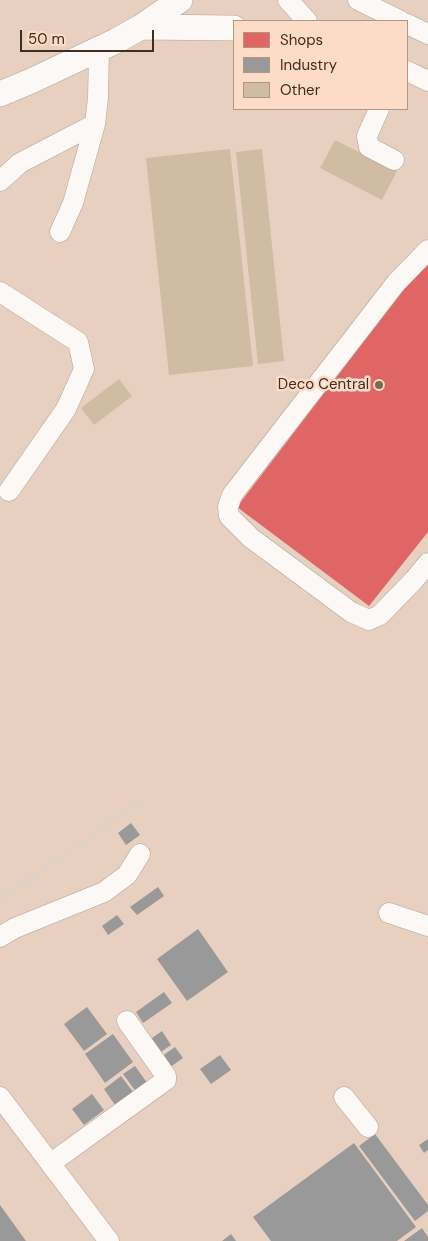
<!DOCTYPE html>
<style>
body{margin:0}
#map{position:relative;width:428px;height:1241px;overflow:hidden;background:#e7d0c0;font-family:"DM Sans",sans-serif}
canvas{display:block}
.legend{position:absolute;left:233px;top:20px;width:175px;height:90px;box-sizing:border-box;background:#fddcc7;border:1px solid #b29684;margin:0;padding:6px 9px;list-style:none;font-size:15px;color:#422d1f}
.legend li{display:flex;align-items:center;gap:10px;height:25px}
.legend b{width:25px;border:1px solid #b29684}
.scale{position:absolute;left:20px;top:30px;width:134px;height:22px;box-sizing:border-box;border:2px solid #422d1f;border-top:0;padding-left:6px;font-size:15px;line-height:18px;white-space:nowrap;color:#422d1f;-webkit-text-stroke:4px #fddcc7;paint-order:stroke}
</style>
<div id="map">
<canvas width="428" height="1241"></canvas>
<ul class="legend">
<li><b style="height:14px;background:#e06666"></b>Shops</li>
<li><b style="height:14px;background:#999"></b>Industry</li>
<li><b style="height:14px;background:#d0bba3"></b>Other</li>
</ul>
<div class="scale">50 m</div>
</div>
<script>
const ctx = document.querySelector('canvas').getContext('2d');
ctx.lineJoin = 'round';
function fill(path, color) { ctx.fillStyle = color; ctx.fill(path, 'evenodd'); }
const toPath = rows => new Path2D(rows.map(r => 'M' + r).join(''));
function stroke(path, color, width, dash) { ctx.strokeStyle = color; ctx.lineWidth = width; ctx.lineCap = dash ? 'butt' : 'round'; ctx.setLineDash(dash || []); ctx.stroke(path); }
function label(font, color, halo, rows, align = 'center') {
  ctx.font = font + ' "DM Sans",sans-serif'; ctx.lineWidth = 5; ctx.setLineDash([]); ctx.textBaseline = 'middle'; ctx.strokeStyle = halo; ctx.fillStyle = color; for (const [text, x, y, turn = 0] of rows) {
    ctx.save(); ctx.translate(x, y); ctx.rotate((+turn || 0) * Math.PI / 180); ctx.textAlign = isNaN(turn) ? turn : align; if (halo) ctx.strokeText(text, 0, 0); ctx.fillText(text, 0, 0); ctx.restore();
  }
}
const shops = toPath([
 [428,260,428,532,369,606,237,507,423,264]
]);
const industry = toPath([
 [131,823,140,835,126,845,118,833],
 [158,887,164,896,137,915,130,907],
 [117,915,124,924,108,935,102,926],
 [198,929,228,972,187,1001,157,959],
 [164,992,172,1003,143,1023,136,1012],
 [87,1007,107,1034,84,1051,64,1024],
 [162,1031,171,1045,158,1054,148,1041],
 [113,1034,133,1062,105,1083,85,1054],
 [175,1047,183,1058,166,1070,158,1059],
 [220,1055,231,1070,211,1084,200,1069],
 [135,1066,148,1084,137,1093,123,1074],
 [121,1076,133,1092,115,1105,104,1089],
 [92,1094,104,1110,84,1125,72,1109],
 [375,1134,428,1205,428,1211,415,1221,359,1146],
 [428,1139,428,1150,424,1153,419,1145],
 [354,1143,416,1227,397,1241,271,1241,253,1217],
 [0,1205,26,1241,0,1241],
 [422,1228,428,1237,428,1241,404,1241],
 [231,1234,236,1241,222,1241]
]);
const building = toPath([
 [335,140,397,171,382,200,320,168],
 [230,149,253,366,169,375,146,158],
 [262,149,284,361,258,364,236,152],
 [119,379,132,396,94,425,81,408]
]);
const path = toPath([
 [0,899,142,800]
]);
const minor = toPath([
 [288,0,307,21],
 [358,0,401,21],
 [407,24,428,34],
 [407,71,428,81],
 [379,109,367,136,369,147,394,160],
 [0,181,20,163,95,124],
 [60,232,73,203,95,124,98,98,99,50],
 [428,250,396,283,232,495,228,507,229,516,251,538,351,612,369,620,380,615,414,580,428,563],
 [0,292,78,342,84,369,66,409,9,491],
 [389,913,428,926],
 [0,937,15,928,104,892,127,875,140,854],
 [0,1097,109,1241],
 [344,1097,368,1127],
 [51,1163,166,1080,166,1076,127,1021]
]);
const major = toPath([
 [141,27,234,28],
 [0,94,31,81,116,41,141,27,180,0]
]);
const markers = [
 [379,385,5,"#7c6657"]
];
const poiNames = [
 ["Deco Central",369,385]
];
fill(shops, '#e06666');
fill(industry, '#999');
fill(building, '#d0bba3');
stroke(minor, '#b4a193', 21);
stroke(major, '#b4a193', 26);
stroke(path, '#d9d2cd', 3, [5, 2.5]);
stroke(minor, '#fbf8f6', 20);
stroke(major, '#fbf8f6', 25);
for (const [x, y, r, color] of markers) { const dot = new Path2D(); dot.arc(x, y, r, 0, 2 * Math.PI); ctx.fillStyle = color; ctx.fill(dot); stroke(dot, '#fddcc7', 2); }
label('15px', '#422d1f', '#fddcc7', poiNames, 'right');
</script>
